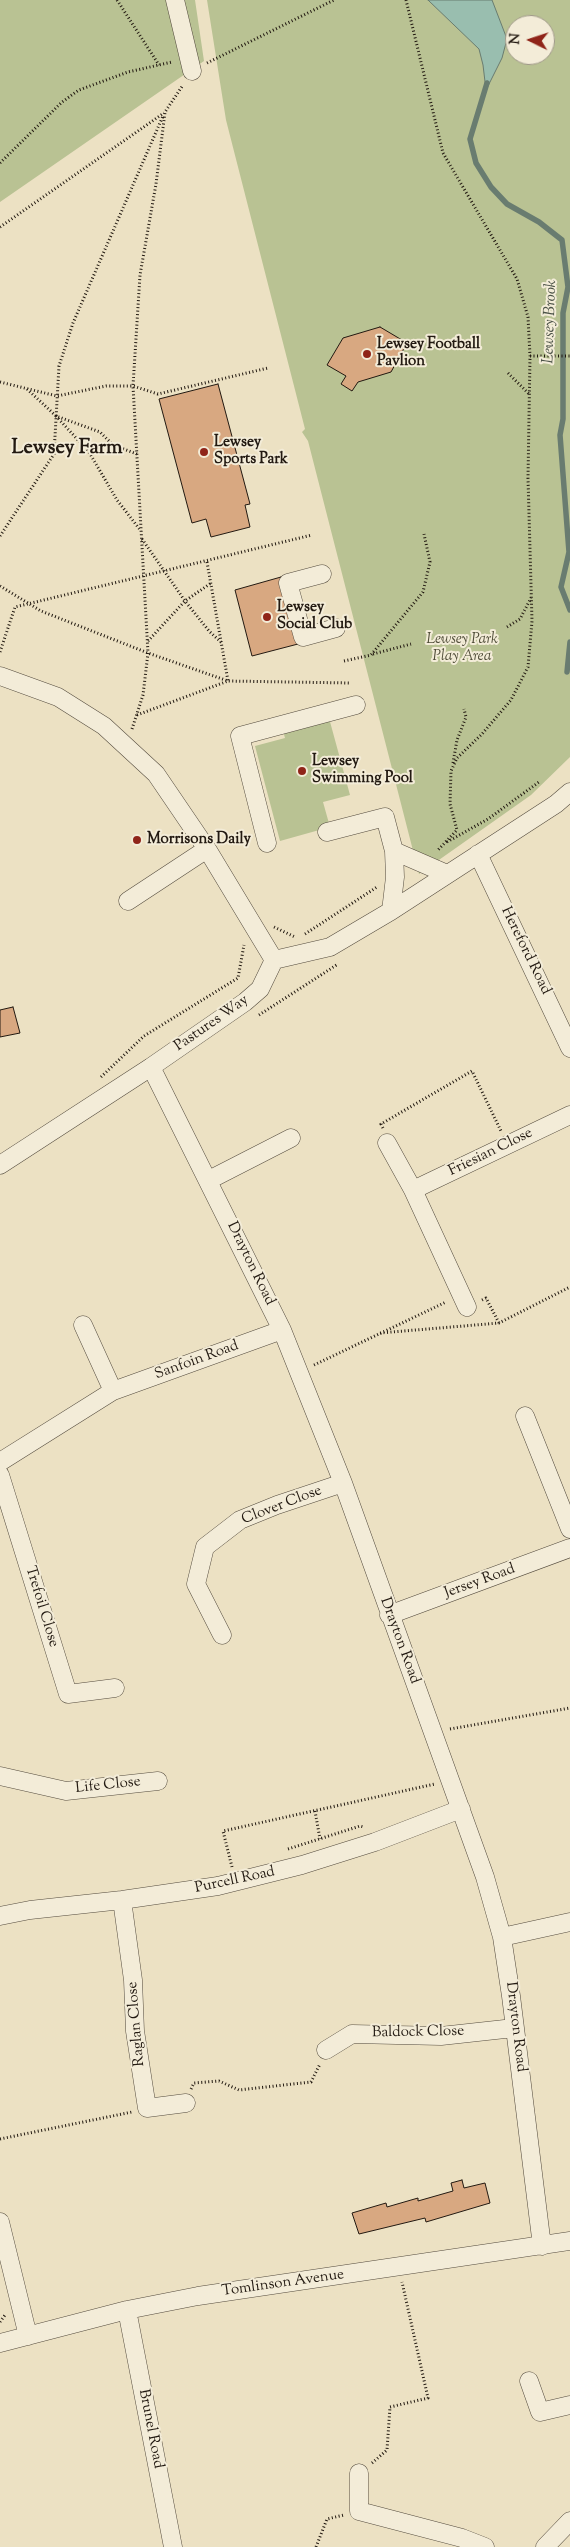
<!DOCTYPE html>
<style>
body{margin:0}
#map{position:relative;width:570px;height:2547px;overflow:hidden;background:#ece1c3;font-family:"Sorts Mill Goudy",serif}
canvas{display:block}
.north{position:absolute;left:505px;top:15px;width:50px;height:50px;box-sizing:border-box;background:#f3ecd8;border:1px solid #9f9888;border-radius:50%;rotate:274deg;font-size:14px;font-weight:700;line-height:20px;text-align:center;color:#221911}
.north::after{content:'';display:block;margin:auto;width:18px;height:22px;background:#8f2418;clip-path:polygon(50% 0,100% 100%,50% 72%,0 100%)}
</style>
<div id="map">
<canvas width="570" height="2547"></canvas>
<div class="north">N</div>
</div>
<script>
const ctx = document.querySelector('canvas').getContext('2d');
ctx.lineJoin = 'round';
function fill(path, color) { ctx.fillStyle = color; ctx.fill(path, 'evenodd'); }
const toPath = rows => new Path2D(rows.map(r => 'M' + r).join(''));
function stroke(path, color, width, dash) { ctx.strokeStyle = color; ctx.lineWidth = width; ctx.lineCap = dash ? 'butt' : 'round'; ctx.setLineDash(dash || []); ctx.stroke(path); }
function label(font, color, halo, rows, align = 'center') {
  ctx.font = font + ' "Sorts Mill Goudy",serif'; ctx.lineWidth = 4; ctx.setLineDash([]); ctx.textBaseline = 'middle'; ctx.strokeStyle = halo; ctx.fillStyle = color; for (const [text, x, y, turn = 0] of rows) {
    ctx.save(); ctx.translate(x, y); ctx.rotate((+turn || 0) * Math.PI / 180); ctx.textAlign = isNaN(turn) ? turn : align; if (halo) ctx.strokeText(text, 0, 0); ctx.fillText(text, 0, 0); ctx.restore();
  }
}
const green = toPath([
 [0,0,195,0,204,61,0,202],
 [207,0,570,0,570,757,531,795,419,874,308,441,302,432,305,429,226,120],
 [515,25,545,25,545,55,515,55],
 [329,718,350,795,323,802,330,827,280,841,255,746,285,738,283,731]
]);
const water = toPath([
 [428,0,492,0,507,39,502,58,486,90,483,65,479,49,428,0]
]);
const stream = toPath([
 [487,83,470,139,476,163,491,187,507,204,539,222,562,240,568,287,563,313,563,419,560,435,569,552,561,587,570,610],
 [567,672,570,642]
]);
const building = toPath([
 [380,327,407,343,391,372,358,382,352,391,341,384,346,376,327,365,343,338,380,327],
 [218,384,250,504,245,505,250,527,211,537,206,519,192,523,159,399,218,384],
 [281,577,298,644,252,656,235,590,281,577],
 [13,1007,20,1033,0,1037,0,1010,13,1007],
 [462,2180,464,2188,485,2183,490,2203,426,2222,425,2218,359,2234,352,2213,386,2203,387,2207,418,2198,418,2201,453,2191,451,2183,462,2180]
]);
const path = toPath([
 [117,0,159,65],
 [406,0,443,153,517,279,528,317,530,356,528,478,532,621,528,667,511,700,482,734,457,758,451,771,450,804,457,830,437,851],
 [207,63,334,0],
 [0,163,62,102,79,90,128,72,172,62],
 [0,227,164,113],
 [530,356,570,356],
 [508,373,529,394],
 [0,382,57,396,106,386,133,386,158,394,268,368],
 [27,389,56,416,100,432,113,445,137,454],
 [56,416,89,452,117,500,141,531],
 [0,536,54,454,59,366,73,323,163,116],
 [142,539,185,601,209,631,223,644],
 [207,562,228,681],
 [0,586,41,611,148,653,228,681,350,683],
 [507,627,520,619,531,598],
 [148,641,185,601,211,583],
 [0,652,15,607,312,535],
 [373,654,411,644],
 [344,661,371,655,423,592,430,562,424,534],
 [137,715,228,681],
 [132,729,143,695,148,653,133,386,140,275,156,184,165,112,183,85],
 [453,763,457,740,466,717,464,709],
 [447,842,488,819,539,782],
 [274,927,295,937],
 [305,934,377,887],
 [259,1015,338,964],
 [101,1077,144,1036,238,978,244,945],
 [383,1128,381,1124,472,1071,501,1131],
 [482,1300,486,1298,499,1323],
 [380,1333,499,1323,570,1287],
 [314,1365,446,1302],
 [450,1729,570,1708],
 [315,1811,320,1839],
 [288,1849,360,1826,364,1827],
 [232,1867,223,1831,435,1784],
 [191,2089,194,2083,219,2081,239,2090,311,2082,320,2064],
 [0,2139,132,2112],
 [0,2322,5,2315],
 [372,2463,387,2450,390,2407,428,2398,402,2282],
 [316,2547,327,2519,344,2515]
]);
const minor = toPath([
 [175,0,192,71],
 [322,574,288,583,303,637,336,628],
 [0,676,58,697,104,726,156,774,207,849,274,960],
 [327,832,385,817,394,851,395,877,391,911],
 [267,843,240,736,356,705],
 [394,851,447,874],
 [478,854,570,1048],
 [128,901,207,849],
 [274,960,330,947,391,911,556,804,570,792],
 [151,1067,282,1330,343,1483,485,1877,502,1937,511,1996,542,2246],
 [387,1143,413,1190,570,1115],
 [0,1165,151,1067,245,1002,260,989,274,960],
 [209,1180,291,1138],
 [413,1190,467,1307],
 [83,1325,113,1391],
 [525,1416,570,1529],
 [0,1462,113,1391,282,1330],
 [0,1475,68,1694,115,1688],
 [389,1615,570,1548],
 [222,1635,196,1584,205,1547,240,1520,277,1505,343,1483],
 [0,1776,66,1791,158,1781],
 [122,1900,133,1980,135,2031,147,2108,186,2103],
 [0,1916,30,1910,122,1900,218,1886,302,1865,375,1842,461,1809],
 [502,1937,570,1922],
 [326,2050,352,2034,441,2036,514,2028],
 [0,2222,28,2336],
 [127,2310,173,2547],
 [0,2343,127,2310,198,2296,570,2241],
 [529,2381,540,2412,570,2405],
 [359,2473,359,2511,462,2538,485,2547],
 [545,2547,570,2521]
]);
const markers = [
 [367,354,5,"#8f2418"],
 [204,452,5,"#8f2418"],
 [267,617,5,"#8f2418"],
 [302,771,5,"#8f2418"],
 [137,840,5,"#8f2418"]
];
const poiNames = [
 ["Lewsey Football",377,345],
 ["Pavlion",377,362],
 ["Lewsey",214,443],
 ["Sports Park",214,460],
 ["Lewsey",277,608],
 ["Social Club",277,625],
 ["Lewsey",312,762],
 ["Swimming Pool",312,779],
 ["Morrisons Daily",147,840]
];
const parkNames = [
 ["Lewsey Park",462,640],
 ["Play Area",462,657]
];
const streetNames = [
 ["Hereford Road",525,951,64],
 ["Pastures Way",212,1024,-35],
 ["Friesian Close",491,1153,-26],
 ["Drayton Road",250,1264,64],
 ["Sanfoin Road",197,1361,-20],
 ["Clover Close",282,1506,-21],
 ["Jersey Road",480,1582,-20],
 ["Trefoil Close",41,1607,73],
 ["Drayton Road",399,1641,70],
 ["Life Close",108,1786,-6],
 ["Purcell Road",235,1881,-12],
 ["Raglan Close",137,2024,-95],
 ["Drayton Road",515,2027,83],
 ["Baldock Close",418,2033,-1],
 ["Tomlinson Avenue",283,2284,-8],
 ["Brunel Road",150,2429,79]
];
const waterNames = [
 ["Lewsey Brook",551,322,-88]
];
const districtNames = [
 ["Lewsey Farm",67,450]
];
fill(green, '#b9c293');
fill(water, '#99beaf');
stroke(water, '#697c70', 1);
stroke(stream, '#697c70', 5.5);
fill(building, '#d8a881');
stroke(building, '#221911', 1);
stroke(minor, '#544b3e', 19);
stroke(path, '#221911', 3, [1, 2.5]);
stroke(minor, '#f3ecd8', 18);
for (const [x, y, r, color] of markers) { const dot = new Path2D(); dot.arc(x, y, r, 0, 2 * Math.PI); ctx.fillStyle = color; ctx.fill(dot); stroke(dot, '#f3ecd8', 2); }
label('bold 15px', '#221911', '#f3ecd8', poiNames, 'left');
label('italic 15px', '#4f4c38', '#f3ecd8', parkNames);
label('15px', '#221911', '#f3ecd8', streetNames);
label('italic 16px', '#4c5348', '#f3ecd8', waterNames);
label('bold 20px', '#221911', '#f3ecd8', districtNames);
</script>
